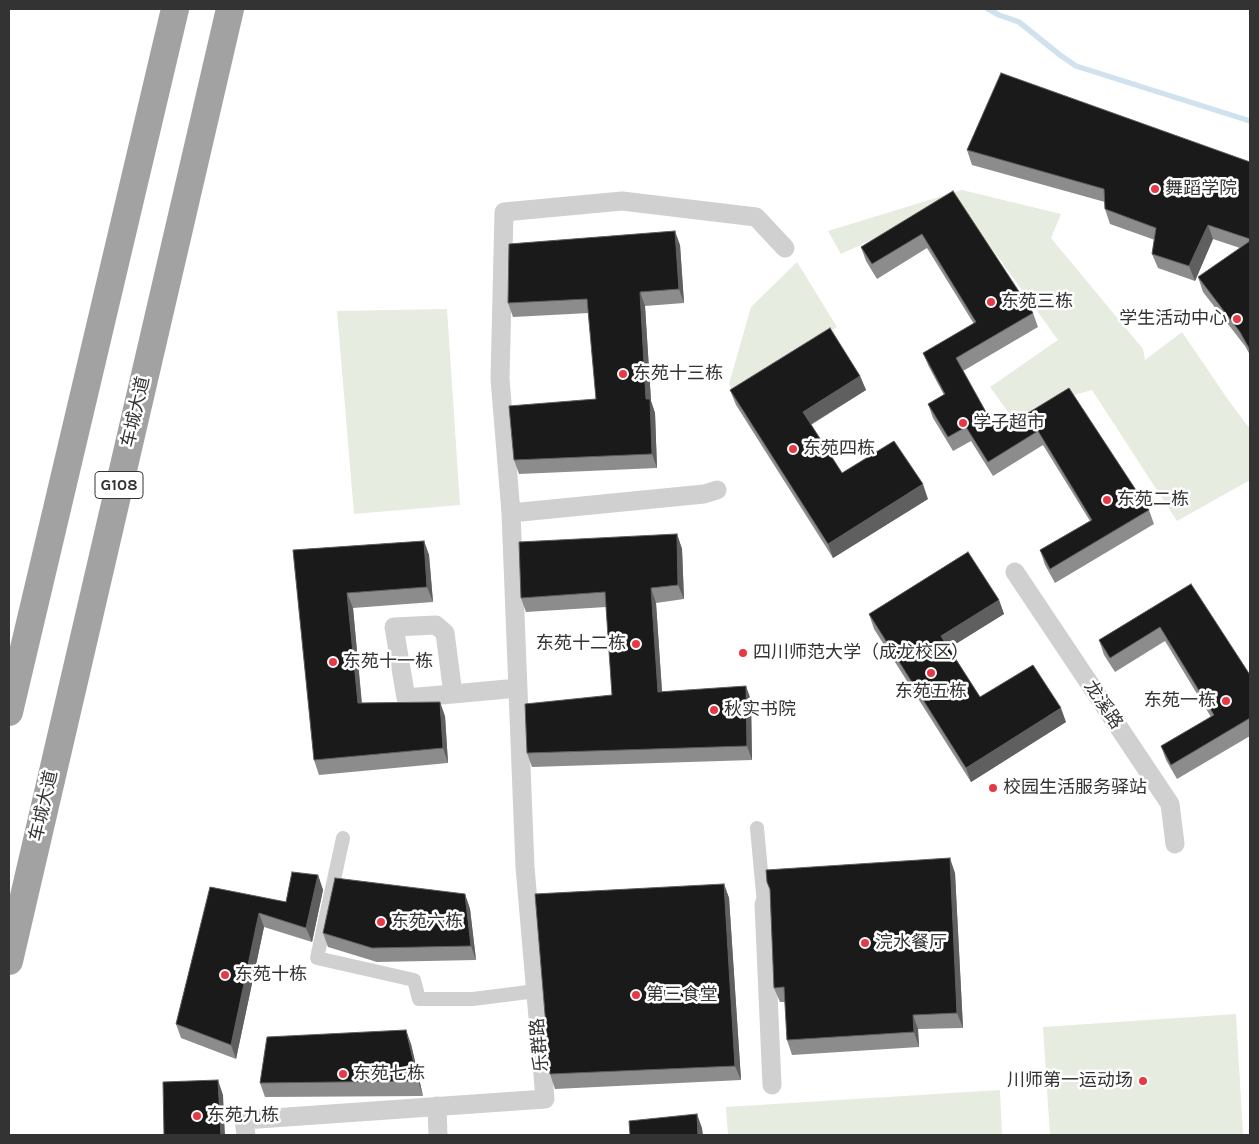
<!DOCTYPE html>
<meta charset="utf-8">
<style>
body{margin:0}
#map{position:relative;width:1259px;height:1144px;overflow:hidden;background:#fff;font-family:Karla,sans-serif}
canvas{display:block}
.frame{position:absolute;inset:0;border:10px solid #333;pointer-events:none}
</style>
<div id="map">
<canvas width="1259" height="1144"></canvas>
<div class="frame"></div>
</div>
<script>
const ctx = document.querySelector('canvas').getContext('2d');
ctx.lineJoin = 'round';
function fill(path, color) { ctx.fillStyle = color; ctx.fill(path, 'evenodd'); }
const toPath = rows => new Path2D(rows.map(r => 'M' + r).join(''));
function stroke(path, color, width, dash) { ctx.strokeStyle = color; ctx.lineWidth = width; ctx.lineCap = dash ? 'butt' : 'round'; ctx.setLineDash(dash || []); ctx.stroke(path); }
function label(font, color, halo, rows, align = 'center') {
  ctx.font = font + ' Karla,"Noto Sans SC",sans-serif'; ctx.lineWidth = 5; ctx.setLineDash([]); ctx.textBaseline = 'middle'; ctx.strokeStyle = halo; ctx.fillStyle = color; for (const [text, x, y, turn = 0] of rows) {
    ctx.save(); ctx.translate(x, y); ctx.rotate((+turn || 0) * Math.PI / 180); ctx.textAlign = isNaN(turn) ? turn : align; if (halo) ctx.strokeText(text, 0, 0); ctx.fillText(text, 0, 0); ctx.restore();
  }
}
const green = toPath([
 [962,190,1061,214,1051,238,1143,349,1145,360,1182,332,1229,401,1250,429,1250,480,1177,521,1092,390,1070,396,1019,427,990,387,1058,340,957,200,841,254,828,231],
 [797,262,837,327,736,398,729,384,751,307],
 [447,309,460,505,354,514,337,311],
 [1236,1014,1243,1135,1050,1135,1043,1027],
 [1000,1090,1002,1135,728,1135,726,1107]
]);
const stream = toPath([
 [988,9,999,15,1019,22,1060,55,1076,66,1250,121]
]);
const pedestrian = toPath([
 [757,828,764,904],
 [343,838,317,958,414,980,419,999,473,999,536,991]
]);
const minor = toPath([
 [717,490,704,494,511,513,500,379,504,212,622,201,756,217,785,248],
 [1015,572,1170,804,1175,844],
 [453,694,445,633,436,625,394,627,406,698,453,694,518,688],
 [764,904,772,1085],
 [437,1106,438,1135],
 [246,1135,244,1120,545,1099,525,867,511,513]
]);
const trunk = toPath([
 [9,712,175,9],
 [9,961,230,9]
]);
const wall = toPath([
 [967,150,1250,162,1250,355,1245,346,1203,292,1198,277,1240,248,1213,239,1195,281,1158,268,1152,254,1155,240,1110,224,1105,209,1105,202,972,165],
 [953,191,1033,313,1038,327,963,371,997,432,1069,388,1149,510,1154,524,1055,583,1045,565,1040,550,1090,521,1043,445,993,476,971,441,953,451,933,418,928,404,944,395,929,367,923,353,974,324,927,248,877,279,866,261,861,247],
 [680,245,684,303,645,306,651,401,655,413,657,468,519,474,514,460,596,399,589,313,513,317,508,303],
 [860,376,866,390,811,425,842,473,928,499,833,558,736,405,730,390],
 [677,534,682,549,684,599,656,603,662,692,751,700,752,760,532,767,527,753,612,695,606,607,526,612,521,598],
 [424,541,429,555,433,602,353,608,362,703,445,716,448,763,319,775,314,760,293,550],
 [1191,584,1250,675,1250,736,1177,779,1166,760,1161,746,1211,717,1165,641,1115,672,1104,655,1099,640],
 [999,600,1004,614,949,648,980,697,1066,722,971,782,874,629,869,614],
 [955,873,963,1028,918,1029,919,1047,792,1055,787,1040,785,1002,780,1002,774,988,770,891,767,882],
 [318,875,323,890,312,942,264,927,236,1059,181,1038,176,1024,210,887,286,902],
 [724,884,729,898,741,1080,555,1089,550,1074],
 [465,894,470,909,476,960,377,962,328,947,323,933],
 [411,1044,423,1096,265,1097,260,1083]
]);
const shadedWall = toPath([
 [1208,225,1213,239,1195,281,1189,266],
 [675,231,680,245,684,303,679,289],
 [640,292,645,306,651,401,655,413,657,468,652,454,646,399],
 [860,376,866,390,808,426,803,412],
 [923,484,928,499,833,558,828,544],
 [677,534,682,549,684,599,678,585],
 [424,541,429,555,433,602,427,587],
 [651,588,656,603,663,706,658,692],
 [347,593,353,608,363,718,358,703],
 [999,600,1004,614,946,650,941,636],
 [746,686,751,700,752,760,747,746],
 [440,702,445,716,448,763,443,748],
 [1061,708,1066,722,971,782,966,768],
 [950,858,955,873,963,1028,957,1013],
 [318,875,323,890,312,942,306,928],
 [724,884,729,898,741,1080,735,1066],
 [465,894,470,909,476,960,471,946],
 [259,913,264,927,236,1059,231,1045],
 [913,1015,918,1029,919,1047,914,1032],
 [406,1030,411,1044,423,1096,418,1081],
 [218,1080,223,1095,225,1135,221,1135],
 [697,1114,702,1128,703,1135,698,1135]
]);
const building = toPath([
 [1001,73,1250,162,1250,239,1208,225,1189,266,1152,254,1156,228,1105,209,1104,189,967,150,1001,73],
 [953,191,1033,313,956,358,997,432,1069,388,1149,510,1050,569,1040,550,1092,520,1038,431,988,462,966,427,948,437,928,404,945,394,923,353,976,322,922,234,872,264,861,247,953,191],
 [675,231,679,289,640,292,646,399,650,399,652,454,514,460,509,406,596,399,587,299,508,303,509,244,675,231],
 [1250,241,1250,350,1240,332,1198,277,1250,241],
 [830,328,860,376,803,412,842,473,894,441,923,484,828,544,730,390,830,328],
 [677,534,678,585,651,588,658,692,746,686,747,746,527,753,525,704,612,695,605,592,521,598,519,542,677,534],
 [424,541,427,587,347,593,358,703,440,702,443,748,314,760,293,550,424,541],
 [968,552,999,600,941,636,980,697,1033,665,1061,708,966,768,869,614,968,552],
 [1191,584,1250,675,1250,718,1171,765,1161,746,1214,715,1160,627,1110,658,1099,640,1191,584],
 [950,858,957,1013,913,1015,914,1032,787,1040,784,987,774,988,770,889,767,882,766,870,950,858],
 [292,872,318,875,306,928,259,913,231,1045,176,1024,210,887,286,902,292,872],
 [335,878,465,894,471,946,372,948,323,933,335,878],
 [724,884,735,1066,550,1074,535,894,724,884],
 [406,1030,418,1081,260,1083,267,1037,406,1030],
 [218,1080,221,1135,164,1135,163,1082,218,1080],
 [697,1114,698,1135,630,1135,629,1121,697,1114]
]);
const markers = [
 [1155,189,5,"#e63946"],
 [991,302,5,"#e63946"],
 [1237,319,5,"#e63946"],
 [623,374,5,"#e63946"],
 [963,423,5,"#e63946"],
 [793,449,5,"#e63946"],
 [1107,500,5,"#e63946"],
 [636,644,5,"#e63946"],
 [743,653,5,"#e63946"],
 [333,662,5,"#e63946"],
 [931,673,5,"#e63946"],
 [1226,701,5,"#e63946"],
 [714,710,5,"#e63946"],
 [993,788,5,"#e63946"],
 [381,922,5,"#e63946"],
 [865,943,5,"#e63946"],
 [225,975,5,"#e63946"],
 [636,995,5,"#e63946"],
 [343,1074,5,"#e63946"],
 [1143,1081,5,"#e63946"],
 [197,1116,5,"#e63946"]
];
const shields = [
 [119,485,48]
];
const shieldNames = [
 ["G108",119,485]
];
const poiNames = [
 ["舞蹈学院",1165,189],
 ["东苑三栋",1001,302],
 ["学生活动中心",1227,319,"right"],
 ["东苑十三栋",633,374],
 ["学子超市",973,423],
 ["东苑四栋",803,449],
 ["东苑二栋",1117,500],
 ["东苑十二栋",626,644,"right"],
 ["四川师范大学（成龙校区）",753,653],
 ["东苑十一栋",343,662],
 ["东苑五栋",931,692,"center"],
 ["东苑一栋",1216,701,"right"],
 ["秋实书院",724,710],
 ["校园生活服务驿站",1003,788],
 ["东苑六栋",391,922],
 ["浣水餐厅",875,943],
 ["东苑十栋",235,975],
 ["第三食堂",646,995],
 ["东苑七栋",353,1074],
 ["川师第一运动场",1133,1081,"right"],
 ["东苑九栋",207,1116]
];
const streetNames = [
 ["车城大道",136,412,-77],
 ["龙溪路",1103,705,56],
 ["车城大道",44,806,-77],
 ["乐群路",540,1045,-95]
];
fill(green, '#e6ecdf');
stroke(stream, '#cfe2ee', 5.5);
stroke(pedestrian, '#d0d0d0', 14);
stroke(minor, '#d0d0d0', 19);
stroke(trunk, '#a2a2a2', 28);
fill(wall, '#8c8c8c');
fill(shadedWall, '#5f5f5f');
fill(building, '#1a1a1a');
stroke(building, '#5f5f5f', 1);
for (const [x, y, r, color] of markers) { const dot = new Path2D(); dot.arc(x, y, r, 0, 2 * Math.PI); ctx.fillStyle = color; ctx.fill(dot); stroke(dot, '#fff', 2); }
for (const [x, y, w] of shields) { const box = new Path2D(); box.roundRect(x - w / 2, y - 13.5, w, 27, 4); ctx.fillStyle = '#fff'; ctx.fill(box); stroke(box, '#333', 1); }
label('bold 16px', '#333', null, shieldNames);
label('18px', '#333', '#fff', poiNames, 'left');
label('18px', '#333', '#fff', streetNames);
</script>
